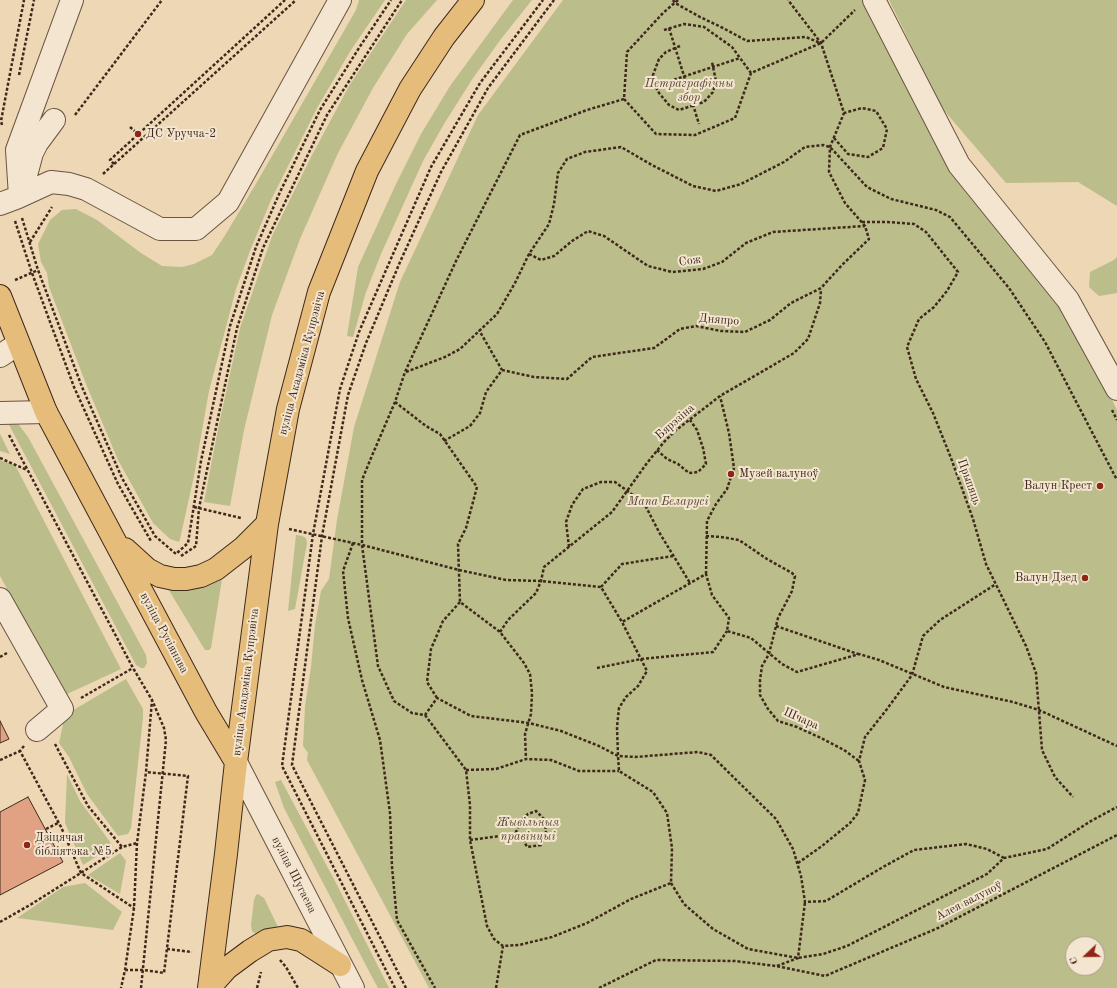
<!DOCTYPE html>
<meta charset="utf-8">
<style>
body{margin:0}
#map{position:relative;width:1117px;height:988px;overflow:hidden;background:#edd7b5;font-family:"Old Standard TT",serif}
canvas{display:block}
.north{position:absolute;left:1065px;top:936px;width:40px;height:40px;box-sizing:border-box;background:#f3e5cf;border:1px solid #ab9a87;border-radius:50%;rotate:248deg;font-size:11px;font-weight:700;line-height:16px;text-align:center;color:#3f291b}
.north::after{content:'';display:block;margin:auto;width:14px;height:18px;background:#8f2418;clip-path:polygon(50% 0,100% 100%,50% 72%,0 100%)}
</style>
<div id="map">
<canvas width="1117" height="988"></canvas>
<div class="north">С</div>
</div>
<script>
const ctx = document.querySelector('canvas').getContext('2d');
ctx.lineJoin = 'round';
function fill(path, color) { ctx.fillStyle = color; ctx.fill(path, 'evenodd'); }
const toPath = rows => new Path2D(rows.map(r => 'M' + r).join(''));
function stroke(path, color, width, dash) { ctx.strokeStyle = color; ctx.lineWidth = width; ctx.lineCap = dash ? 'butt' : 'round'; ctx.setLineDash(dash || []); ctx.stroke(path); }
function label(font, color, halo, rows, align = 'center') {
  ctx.font = font + ' "Old Standard TT",serif'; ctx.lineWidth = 4; ctx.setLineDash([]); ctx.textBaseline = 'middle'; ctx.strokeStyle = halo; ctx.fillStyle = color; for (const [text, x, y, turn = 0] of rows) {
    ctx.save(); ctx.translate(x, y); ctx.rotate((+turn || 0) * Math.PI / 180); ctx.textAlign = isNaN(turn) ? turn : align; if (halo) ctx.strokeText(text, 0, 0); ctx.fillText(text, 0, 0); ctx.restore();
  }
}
const green = toPath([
 [359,0,385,0,351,50,317,108,271,200,250,251,236,289,209,391,194,476,180,539,179,542,170,539,153,523,118,460,86,384,49,287,47,273,41,262,38,244,50,220,62,210,76,209,97,220,141,253,162,266,182,267,194,264,212,255,224,237,257,182,356,10],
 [406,0,437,0,407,34,373,88,338,153,300,239,272,315,244,430,230,506,204,502,218,429,240,328,272,236,311,157,349,86],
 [513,0,532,0,501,39,473,78,444,124,423,161,381,254,366,292,353,337,347,336,358,267,396,184,421,134,450,86],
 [563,0,867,0,957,173,1076,327,1117,410,1117,988,429,988,307,760,308,753,303,746,305,706,311,667,315,625,321,591,329,579,337,520,354,427,400,282,478,115],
 [1073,944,1097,944,1097,968,1073,968],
 [889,0,1117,0,1117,206,1078,182,1006,183,942,108],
 [1117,257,1117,293,1099,296,1089,287,1090,272,1114,260],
 [7,421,19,425,28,437,146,655,147,663,144,668,141,668,136,665],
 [0,434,10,454,0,451],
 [0,460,15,465,121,669,65,695,0,576],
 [296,535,302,536,306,538,307,543,295,609,288,611],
 [216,575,222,579,211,648,209,650,205,650,167,587],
 [126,679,143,709,143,717,131,828,128,834,118,836,87,794,69,757,59,743,65,715],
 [67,774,80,801,113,846,83,865,65,823],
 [281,780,336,883,389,988,378,988,371,975,284,808,275,782],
 [120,853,126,861,120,894,88,875],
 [85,883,122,912,113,930,17,918,63,887],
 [258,894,264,898,278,927,278,929,258,936,252,931,251,925,254,900,256,895]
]);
const building = toPath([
 [0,721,9,739,0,743,0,721],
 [28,797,63,862,0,895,0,812,28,797]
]);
const path = toPath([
 [673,0,675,3,700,17,723,28,747,41,806,37,820,43],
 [678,0,663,13,627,52,624,99,656,134,695,135,735,118,751,73,821,43,855,10],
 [669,28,699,124],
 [664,30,684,24,704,27,732,47,751,73],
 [680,46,666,52,659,59,653,75,655,86,659,93,669,105,679,110,704,102,713,92,716,81,712,62],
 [19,75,34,0],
 [655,86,740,58],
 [624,99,587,110,520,135,456,261,405,372,395,402,371,458,362,480,362,545,378,666,394,701,412,713,425,715,437,698,471,716,529,723,561,731,599,746,618,756,635,757,698,752,711,755,776,819,793,849,801,876,805,902,826,901,883,867,914,850,966,844,987,849,1004,858],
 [75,115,162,0],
 [2,125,1,121,24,0],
 [130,127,138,134],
 [834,138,848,154,868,157,883,148,887,129,876,111,862,108,844,113],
 [114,164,110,160,285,0],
 [103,174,296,0],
 [22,218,38,270,82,387,122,478,155,536,176,554,188,543,201,461,230,326,256,247,280,192,320,110,359,48,391,0],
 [15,221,32,273,74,387,118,484,151,541],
 [862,222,887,222,914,224,926,232,958,272,947,291,934,307,919,319,907,347,916,379,933,413,951,458,973,519,986,564,1026,646,1036,673,1042,750,1055,777,1073,797],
 [30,242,52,207],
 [529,254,541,260,554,256,572,241,588,231,604,236,648,266,672,272,703,269,722,262,746,243,773,232,865,226],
 [15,280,38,270],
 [502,370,534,377,567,379,592,357,654,348,680,329,696,326,721,331,745,332,770,320,791,303,821,288,842,265,869,239,865,226,845,203,829,172,830,147,844,113,821,43,788,0],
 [406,372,445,357,460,349,497,314,515,283,529,254,549,224,554,204,558,173,567,159,585,152,621,147,652,165,693,186,716,191,741,184,784,162,805,147,823,145,830,147,867,187,891,199,936,210,950,217,1009,288,1045,342,1117,480],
 [395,402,426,426,440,434,477,487,466,528,458,544,460,602,500,632,524,663,530,674,532,693,531,714,525,734,526,759],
 [1112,410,1117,420],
 [9,435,133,668,152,700,146,772,137,843,134,908,125,970,121,988],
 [444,441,470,426,480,413,486,392,502,370,479,330],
 [657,450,667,459,678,464,689,473,698,472,706,464,703,448,697,430,690,420],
 [0,458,27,470],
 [194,507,241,518],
 [289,529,362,545,459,570,506,580,541,581,601,587,622,622,706,574,712,595,729,618,727,631,751,638,782,664,797,672,859,654,879,660,944,687,1013,702,1039,710,1117,746],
 [706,536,721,537,739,540,767,559,792,573,795,576,792,591,778,618,769,654,762,666,760,680,760,695,768,709,778,721,797,727,821,738,844,750,859,761],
 [353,543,343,571,348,618,362,680,380,740,390,813,392,867,397,920,435,988],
 [569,547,566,522,572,505,583,489,601,482,615,482,644,503,659,532,690,583],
 [181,556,196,546,199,508,237,328,263,248,327,115,402,0],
 [706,574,707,521,716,504,727,489,734,468,729,433,720,396],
 [601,587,622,564,673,556],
 [776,626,858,654],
 [500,632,508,620,536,593,541,581,544,567,612,512,647,463,664,442,675,431,720,396,794,353,808,339,820,303,821,289],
 [0,657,7,653],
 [597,668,641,659,713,652,727,631],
 [81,698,133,668],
 [437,698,427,682,431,649,443,621,460,602],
 [425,715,466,770,470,805,470,840,487,926,494,939,503,946,519,945,552,937,587,923,631,899,671,883,672,848,667,813,653,792,619,771,618,756,617,727,619,708,626,697,638,686,647,671,622,622],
 [55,744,88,806,122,847],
 [24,746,20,751,61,827,81,873,134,908],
 [0,760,20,751],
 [466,770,496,769,526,759,551,760,579,771,619,771],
 [46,829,58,823],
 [470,840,515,834,523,839,527,847,541,845,546,833,545,820,536,811,528,814,522,820,515,834],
 [798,863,822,846,850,823,858,813,865,780,859,761,865,737,887,709,912,675,923,636,940,620,996,584],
 [671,883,684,904,713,929,748,949,798,958,823,954,847,946,987,874,1004,858,1047,849,1091,821,1117,807],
 [0,922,30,905,122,847,137,843],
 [167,949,192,952],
 [280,960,286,967,298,988],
 [777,966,798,958,805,902],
 [125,970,144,970,164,973,188,776,146,772],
 [141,988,166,740,164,728,152,700],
 [257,988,261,972],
 [395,988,282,766,313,534,340,389,359,332,431,167,480,83,543,0],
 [406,988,292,765,322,536,348,395,366,343,400,262,441,172,488,88,554,0],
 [496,988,503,946],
 [599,988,656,960,735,961,776,966,825,976,938,928,1117,835]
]);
const minor = toPath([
 [874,0,959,165,1068,300,1117,389],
 [25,179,32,153,37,143,54,120],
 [20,196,17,150,72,0],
 [0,204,16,198,51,182,69,184,86,189,160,229,196,229,228,202,340,0],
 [0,356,18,344],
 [0,413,46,412],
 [0,599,62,709,37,730],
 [236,762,353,988]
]);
const major = toPath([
 [0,296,46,412,206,712,236,762],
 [125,549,147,569,160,576,174,579,186,579,201,576,216,569,243,548,267,524],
 [209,988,226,854,236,762,267,524,288,409,319,292,367,171,410,89,444,37,473,0],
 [209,988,227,968,250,951,268,940,287,937,301,940,340,965]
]);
const markers = [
 [138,134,4,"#8f2418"],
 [731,474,4,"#8f2418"],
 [1100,486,4,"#8f2418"],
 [1085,578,4,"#8f2418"],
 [27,845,4,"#8f2418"]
];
const parkNames = [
 ["Петраграфічны",689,84],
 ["збор",689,98],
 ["Мапа Беларусі",668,502],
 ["Жывільныя",528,823],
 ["правінцыі",528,837]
];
const poiNames = [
 ["ДС Уручча-2",146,134],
 ["Музей валуноў",739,474],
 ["Валун Крест",1092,486,"right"],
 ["Валун Дзед",1077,578,"right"],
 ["Дзіцячая",35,838],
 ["бібліятэка №5",35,852]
];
const streetNames = [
 ["Сож",690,261,-8],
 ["Дняпро",719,320,5],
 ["вуліца Акадэміка Купрэвіча",302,363,-75],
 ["Бярэзіна",675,422,-41],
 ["Прыпяць",969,482,70],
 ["вуліца Русіянава",164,633,62],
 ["вуліца Акадэміка Купрэвіча",246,682,-83],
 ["Шчара",801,719,24],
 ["вуліца Шугаева",294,875,63],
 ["Алея валуноў",969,901,-27]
];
fill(green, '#bbbd8b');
fill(building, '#e1a283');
stroke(building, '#3f291b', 1);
stroke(minor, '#6a5442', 24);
stroke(major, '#3f291b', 24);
stroke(path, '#3f291b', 2.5, [3, 2]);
stroke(minor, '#f3e5cf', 22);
stroke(major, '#e6bc7a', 22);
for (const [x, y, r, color] of markers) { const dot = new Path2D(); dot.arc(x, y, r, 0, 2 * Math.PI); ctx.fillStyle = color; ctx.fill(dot); stroke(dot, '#f3e5cf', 1.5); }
label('italic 12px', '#584731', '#f3e5cf', parkNames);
label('12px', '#3f291b', '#f3e5cf', poiNames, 'left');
label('12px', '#3f291b', '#f3e5cf', streetNames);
</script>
